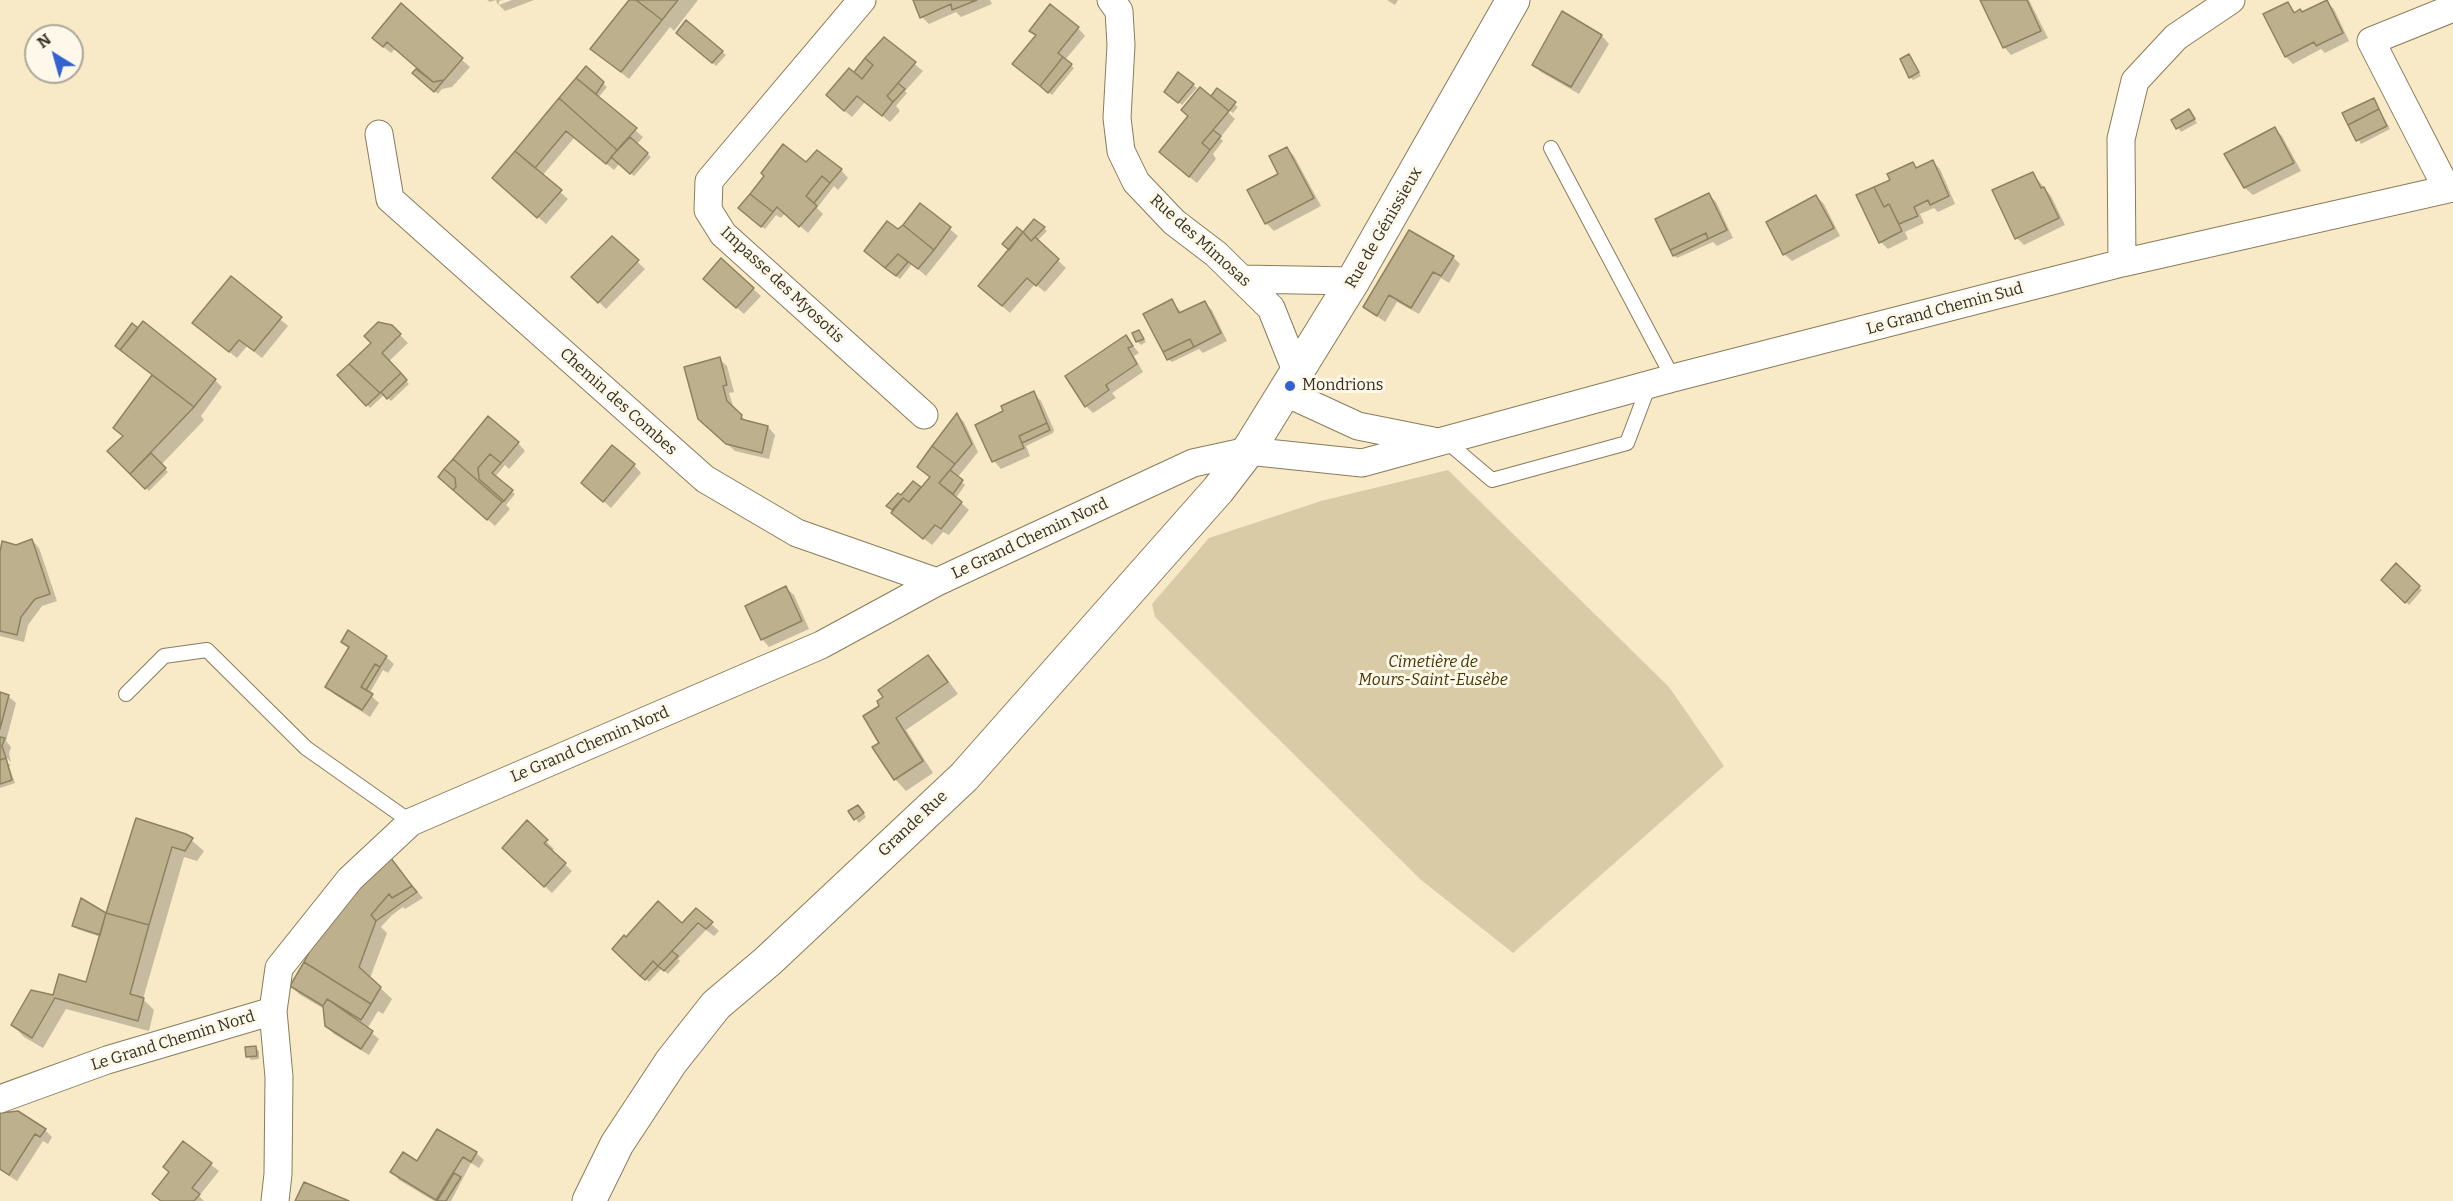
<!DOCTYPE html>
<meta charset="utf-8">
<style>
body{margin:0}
#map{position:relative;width:2453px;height:1201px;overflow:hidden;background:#f8eac6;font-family:Bitter,serif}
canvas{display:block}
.north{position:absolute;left:24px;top:24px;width:60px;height:60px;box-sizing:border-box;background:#fdf8e9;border:2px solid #aca799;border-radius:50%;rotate:323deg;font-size:16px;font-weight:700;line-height:24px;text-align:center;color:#332e20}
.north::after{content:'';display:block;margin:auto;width:21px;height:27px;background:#3461d1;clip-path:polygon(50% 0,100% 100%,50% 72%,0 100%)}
</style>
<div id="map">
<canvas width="2453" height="1201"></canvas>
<div class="north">N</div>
</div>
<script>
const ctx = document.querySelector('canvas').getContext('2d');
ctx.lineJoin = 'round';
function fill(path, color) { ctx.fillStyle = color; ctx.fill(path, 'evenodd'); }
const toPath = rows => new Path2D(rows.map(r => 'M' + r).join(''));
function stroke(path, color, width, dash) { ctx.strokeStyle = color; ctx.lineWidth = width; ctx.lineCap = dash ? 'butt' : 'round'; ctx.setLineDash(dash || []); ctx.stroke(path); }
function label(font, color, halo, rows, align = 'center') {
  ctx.font = font + ' Bitter,serif'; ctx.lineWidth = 6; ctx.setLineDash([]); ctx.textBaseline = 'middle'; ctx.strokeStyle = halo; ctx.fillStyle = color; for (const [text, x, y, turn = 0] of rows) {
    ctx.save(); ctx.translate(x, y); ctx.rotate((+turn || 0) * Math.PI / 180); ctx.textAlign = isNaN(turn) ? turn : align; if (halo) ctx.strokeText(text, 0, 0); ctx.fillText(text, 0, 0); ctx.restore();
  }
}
const green = toPath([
 [1448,470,1669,687,1724,766,1513,953,1420,879,1155,617,1152,604,1209,538,1321,501]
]);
const shadow = toPath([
 [487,0,503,0,499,1,499,5,512,0,534,0,505,11,497,3,496,0,490,2],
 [631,0,698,0,674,31,670,27,629,79,600,56],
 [915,0,990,0,992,4,961,17,956,12,929,24,922,17],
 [1387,0,1398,0,1395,5],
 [1981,0,2029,0,2048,38,2011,55,2004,47],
 [2326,2,2334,9,2349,41,2325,53,2321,49,2293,64,2286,57,2288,4,2296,13,2303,13],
 [401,6,470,67,452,87,442,89,438,94,414,73,418,69,395,49,391,53,381,45],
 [1563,14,1602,36,1609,44,1579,94,1541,72,1534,65],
 [687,22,726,55,716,66,681,36],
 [1078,28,1085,36,1065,60,1074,68,1052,95,1014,64,1037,36,1031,30],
 [884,39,923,71,905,91,907,93,896,106,900,111,890,122,865,102,852,117,835,103,866,85],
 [1909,56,1921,76,1913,80,1910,77],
 [586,69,607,87,598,98,643,137,637,144,651,157,634,176,620,163,614,170,574,138,542,176,568,199,546,224,494,178],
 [1193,85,1197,88,1182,105,1169,95],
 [1217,90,1238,107,1233,113,1228,109,1227,111,1235,119,1220,138,1223,141,1213,154,1216,159,1197,183,1168,160,1219,101],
 [2374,100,2390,129,2361,144,2344,113],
 [2189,111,2197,123,2181,132,2173,120],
 [2275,129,2282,136,2301,171,2253,195,2245,188,2226,154],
 [1287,148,1294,156,1321,206,1274,231,1266,223,1249,191,1280,175],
 [1933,162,1940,169,1955,204,1938,212,1934,208,1920,214,1924,223,1905,232,1908,239,1888,249,1881,242,1892,181,1913,164,1918,168],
 [806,164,841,170,848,178,838,190,834,186,817,208,823,214,808,233,785,213,781,218,776,215,765,229,743,211],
 [2033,174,2051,196,2065,225,2024,245,2017,238],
 [1708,194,1716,202,1733,238,1717,246,1713,242,1677,258,1674,255],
 [1816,196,1824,204,1840,236,1792,261,1784,254],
 [921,205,958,236,926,276,912,264,900,279,866,251,899,231],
 [1044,228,1047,231,1037,241,1066,268,1045,292,1035,284,1010,313,987,293,1022,233],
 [612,238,645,269,606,309,574,277],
 [1453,257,1460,264,1449,283,1441,278,1419,314,1397,302,1385,322,1365,307],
 [721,260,761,296,744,314,712,286],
 [231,278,288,326,262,358,247,346,237,358,202,330],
 [1172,301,1182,313,1205,303,1212,310,1227,341,1203,353,1199,349,1172,362,1168,359],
 [391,326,408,343,388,362,409,384,391,401,384,395,370,408,339,375],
 [1139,332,1146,342,1141,345,1137,341],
 [1126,337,1139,353,1134,356,1143,372,1112,393,1116,398,1093,413,1086,406],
 [130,357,215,380,222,387,201,416,204,420,161,465,168,472,149,491,109,451,124,437,115,427,153,376],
 [719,359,727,366,734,392,729,393,734,409,747,422,768,427,775,435,769,459,735,451,707,426],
 [1033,393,1041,401,1054,430,1053,433,1026,446,1030,456,1001,469,994,461,977,426,1005,412],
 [957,415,964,422,978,452,957,478,965,485,956,498,969,510,949,535,943,532,932,545,900,520,891,509,913,483,921,490,931,478,926,474],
 [518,443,525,451,509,469,505,465,495,477,515,494,506,505,510,509,495,526,463,497],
 [634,465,641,473,611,508,591,490],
 [32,540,39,548,57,601,42,606,28,625,24,642,0,636,0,559,16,546],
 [2396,565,2422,590,2409,605,2383,580],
 [786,588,794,595,809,629,769,647,762,639],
 [342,642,386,657,394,664,388,673,383,670,369,694,379,703,370,717,334,694,327,687,350,649],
 [928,657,939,668,958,694,906,730,933,773,906,791,895,779,874,748,881,743,881,707],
 [0,694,8,696,16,703,6,741,11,747,9,754,11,762,1,752,0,753],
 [0,755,11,766,9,766,15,783,0,788],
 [861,810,866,817,859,823,850,812],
 [137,820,185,835,204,851,197,861,184,857,143,999,154,1010,149,1031,66,1009,43,1048,24,1037,13,1025,54,997,87,984,101,937,77,929,74,926,107,917],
 [527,823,554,849,551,851,572,871,552,893,511,855],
 [390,859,423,898,405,909,403,907,392,915,381,927,387,933,370,978,392,999,383,1014,378,1011,367,1029,379,1039,369,1055,334,1034,326,1026,324,1009,299,994,291,986],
 [696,910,719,931,714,936,706,930,678,959,680,961,668,974,662,968,649,982,614,949,626,939,682,925],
 [255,1048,259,1051,259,1059,251,1060,248,1056],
 [0,1114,45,1130,52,1137,48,1144,43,1141,17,1181,0,1170],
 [183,1143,219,1171,199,1196,204,1201,161,1201,154,1194,170,1172],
 [476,1153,484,1160,479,1168,471,1163,451,1201,434,1201,399,1180,392,1172,417,1163]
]);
const building = toPath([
 [629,0,636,0,662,20,621,72,590,49,629,0],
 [636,0,678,0,662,20,636,0],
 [913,0,977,0,952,10,951,4,920,18,913,0],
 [1980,0,2027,0,2041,31,2003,48,1980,0],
 [2327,0,2343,33,2316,46,2314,42,2285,57,2263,14,2288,2,2294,13,2300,9,2302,12,2327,0],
 [401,3,463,58,444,80,433,82,387,42,383,47,372,38,401,3],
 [1050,4,1079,27,1058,53,1063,57,1040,86,1012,64,1036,35,1029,31,1050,4],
 [1562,11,1602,35,1571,87,1532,65,1562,11],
 [686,20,723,51,712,63,676,33,686,20],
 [884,37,916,62,887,96,893,102,882,116,857,96,844,111,826,95,849,68,862,79,873,65,865,58,884,37],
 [1909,54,1919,72,1909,78,1900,59,1909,54],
 [1063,57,1072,64,1048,93,1040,86,1063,57],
 [865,58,873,65,862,79,854,72,865,58],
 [586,66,604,82,596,94,576,78,586,66],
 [416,69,433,82,444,80,434,92,412,73,416,69],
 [1178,72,1194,84,1178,103,1164,92,1178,72],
 [576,78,637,128,617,150,559,98,576,78],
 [898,83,905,89,893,102,887,96,898,83],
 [1200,87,1229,111,1202,143,1210,150,1189,177,1159,152,1188,116,1181,110,1200,87],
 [1217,88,1236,102,1229,111,1211,96,1217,88],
 [559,98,617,150,606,164,566,131,535,168,515,151,559,98],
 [2374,98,2379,109,2348,125,2342,113,2374,98],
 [2189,109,2195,119,2176,129,2171,120,2189,109],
 [2379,109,2387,126,2356,141,2348,125,2379,109],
 [2275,127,2294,163,2244,188,2224,154,2275,127],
 [1213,130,1221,136,1210,150,1202,143,1213,130],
 [630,137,648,153,630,174,611,157,630,137],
 [783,144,806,162,817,150,842,169,830,183,822,176,806,196,817,206,799,227,777,207,773,212,750,194,764,176,761,173,783,144],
 [1287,147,1314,198,1265,224,1247,190,1278,174,1269,156,1287,147],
 [515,151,562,190,537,218,492,178,515,151],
 [1933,160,1949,196,1930,205,1928,200,1914,207,1918,216,1899,224,1889,204,1884,207,1874,187,1890,180,1887,174,1913,162,1916,168,1933,160],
 [2033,172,2041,188,2044,187,2059,218,2015,239,1992,190,2033,172],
 [822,176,830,183,814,203,806,196,822,176],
 [1874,187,1884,207,1889,204,1902,231,1879,243,1856,195,1874,187],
 [1709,193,1727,230,1708,239,1706,233,1670,250,1655,219,1709,193],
 [750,194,773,212,761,227,738,208,750,194],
 [1816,195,1834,228,1783,255,1766,222,1816,195],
 [920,203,951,227,934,250,903,225,920,203],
 [1034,219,1045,227,1031,241,1023,232,1034,219],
 [887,221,898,229,903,225,934,250,918,269,898,254,885,268,864,251,887,221],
 [1017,227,1023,232,1009,250,1002,244,1017,227],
 [1409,230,1454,256,1441,276,1433,272,1411,308,1389,295,1377,316,1363,307,1409,230],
 [1023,232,1031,241,1035,237,1059,259,1036,286,1027,278,1002,306,978,286,1023,232],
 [1706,233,1708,239,1673,256,1670,250,1706,233],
 [612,236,639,260,598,303,571,277,612,236],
 [898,254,908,262,896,276,885,268,898,254],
 [721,258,754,288,736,308,703,279,721,258],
 [231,276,282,317,254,351,239,340,229,352,192,323,231,276],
 [1172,299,1179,313,1205,301,1221,333,1194,347,1190,339,1163,352,1143,314,1172,299],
 [143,321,216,379,194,407,120,350,143,321],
 [378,322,392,325,401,334,382,353,401,373,380,393,349,364,371,343,364,336,378,322],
 [132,323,138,328,120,350,115,346,132,323],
 [1139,330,1144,339,1136,342,1132,333,1139,330],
 [1126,335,1133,346,1128,348,1137,364,1106,385,1109,390,1085,407,1065,376,1126,335],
 [1190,339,1194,347,1167,360,1163,352,1190,339],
 [720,357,727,385,723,386,727,401,742,415,741,419,768,426,762,453,726,444,698,419,684,367,720,357],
 [349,364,380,393,366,406,337,375,349,364],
 [401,373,407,380,387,399,381,392,401,373],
 [152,375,194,407,130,474,107,451,123,436,113,428,152,375],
 [1034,391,1047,423,1019,436,1024,448,992,462,975,425,1003,411,1001,406,1034,391],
 [957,413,972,444,955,464,932,446,957,413],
 [488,416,519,442,501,463,490,454,478,468,479,479,504,501,502,502,453,459,488,416],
 [1047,423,1050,430,1022,443,1019,436,1047,423],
 [612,445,635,464,603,502,581,483,612,445],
 [932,446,955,464,939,483,962,502,941,529,935,525,923,539,891,513,903,498,909,502,930,477,917,467,932,446],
 [151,453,166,468,145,489,130,474,151,453],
 [490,454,501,463,492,473,513,490,504,501,479,479,478,468,490,454],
 [453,459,502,502,487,520,453,490,456,487,455,478,444,469,453,459],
 [444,469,455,478,456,487,453,490,438,477,444,469],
 [950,470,963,480,953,494,939,483,950,470],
 [913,481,921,487,909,502,903,498,892,510,886,506,898,493,901,495,913,481],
 [32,539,50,594,35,599,21,617,17,635,0,631,0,552,2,541,16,545,32,539],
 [2396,563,2420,586,2405,603,2381,580,2396,563],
 [786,586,802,621,761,640,745,606,786,586],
 [348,630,387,656,380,667,375,664,361,687,373,694,362,710,325,687,349,647,341,642,348,630],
 [928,655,948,682,896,718,923,761,894,780,872,747,879,743,863,716,879,706,877,701,883,697,878,690,928,655],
 [375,664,380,667,366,690,361,687,375,664],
 [0,692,9,695,0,729,0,692],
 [0,737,5,738,2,746,6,758,0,760,0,737],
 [6,758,12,780,0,784,0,760,6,758],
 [858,805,864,813,854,820,848,811,858,805],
 [136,818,186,834,193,838,185,851,172,847,149,925,106,913,136,818],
 [527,820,548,840,544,843,566,863,544,887,502,848,527,820],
 [390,857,412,886,392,898,389,894,371,915,376,921,359,967,381,987,371,1004,304,962,315,941,366,879,390,857],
 [412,886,417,892,376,921,371,915,389,894,392,898,412,886],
 [81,898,106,913,100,935,72,926,81,898],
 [658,901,682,923,696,908,713,922,706,929,698,923,658,966,653,961,640,976,612,949,624,935,626,937,658,901],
 [106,913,149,925,130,994,144,998,138,1021,55,998,32,1038,11,1025,31,990,53,995,59,974,86,982,106,913],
 [672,951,678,956,664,971,658,966,672,951],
 [653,961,658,966,645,980,640,976,653,961],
 [304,962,371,1004,361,1020,327,999,323,1006,290,986,304,962],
 [327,999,373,1031,361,1049,325,1026,323,1006,327,999],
 [256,1046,257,1056,246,1057,245,1047,256,1046],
 [18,1111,46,1129,40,1137,35,1134,9,1175,0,1169,0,1113,18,1111],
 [437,1129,477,1152,471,1162,463,1157,436,1200,390,1172,403,1152,417,1161,437,1129],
 [183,1141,212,1163,192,1188,200,1194,194,1201,161,1201,152,1194,169,1172,163,1167,183,1141],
 [454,1173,461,1177,446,1201,437,1201,454,1173],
 [304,1182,349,1201,295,1201,304,1182]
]);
const lane = toPath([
 [1551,148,1673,378],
 [1446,441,1492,480,1627,443,1649,385],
 [126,694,164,656,207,650,306,748,411,822]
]);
const street = toPath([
 [862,0,709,181,708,210,723,234,924,415],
 [1111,0,1119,11,1121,45,1117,118,1121,151,1136,182,1174,222,1216,254,1271,308,1297,373],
 [379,134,390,199,705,479,797,533,937,582],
 [2447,189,2371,41,2453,8],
 [2122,263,2121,139,2135,81,2176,37,2231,0],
 [1242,279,1353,281],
 [1284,392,1358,426,1433,441],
 [273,1011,279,1077,278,1174,275,1201],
 [0,1099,107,1060,273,1011,279,968,350,879,411,822,821,645,937,582,1193,463,1248,451,1362,463,1673,378,2122,263,2453,188]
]);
const secondary = toPath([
 [589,1201,617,1144,671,1062,716,1005,768,961,964,777,1218,490,1248,451,1353,281,1513,0]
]);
const markers = [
 [1290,386,6,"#3461d1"]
];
const streetNames = [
 ["Rue de Génissieux",1384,228,-60],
 ["Rue des Mimosas",1200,241,42],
 ["Impasse des Myosotis",782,285,43],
 ["Le Grand Chemin Sud",1945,309,-15],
 ["Chemin des Combes",618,402,42],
 ["Le Grand Chemin Nord",1030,539,-25],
 ["Le Grand Chemin Nord",590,745,-23],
 ["Grande Rue",913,824,-43],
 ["Le Grand Chemin Nord",173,1041,-17]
];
const poiNames = [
 ["Mondrions",1302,386]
];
const parkNames = [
 ["Cimetière de",1433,663],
 ["Mours-Saint-Eusèbe",1433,681]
];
fill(green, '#d9cba6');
fill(shadow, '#0003');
fill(building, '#bdb08d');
stroke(building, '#8e8260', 1.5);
stroke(lane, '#897c5b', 16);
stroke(street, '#897c5b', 29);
stroke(secondary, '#897c5b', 35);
stroke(lane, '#fff', 14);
stroke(street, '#fff', 27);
stroke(secondary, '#fff', 33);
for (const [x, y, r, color] of markers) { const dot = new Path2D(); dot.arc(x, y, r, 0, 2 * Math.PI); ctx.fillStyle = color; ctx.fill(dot); stroke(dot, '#fdf8e9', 2); }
label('16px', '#332e20', '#fdf8e9', streetNames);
label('16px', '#332e20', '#fdf8e9', poiNames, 'left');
label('italic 16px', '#443503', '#fdf8e9', parkNames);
</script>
